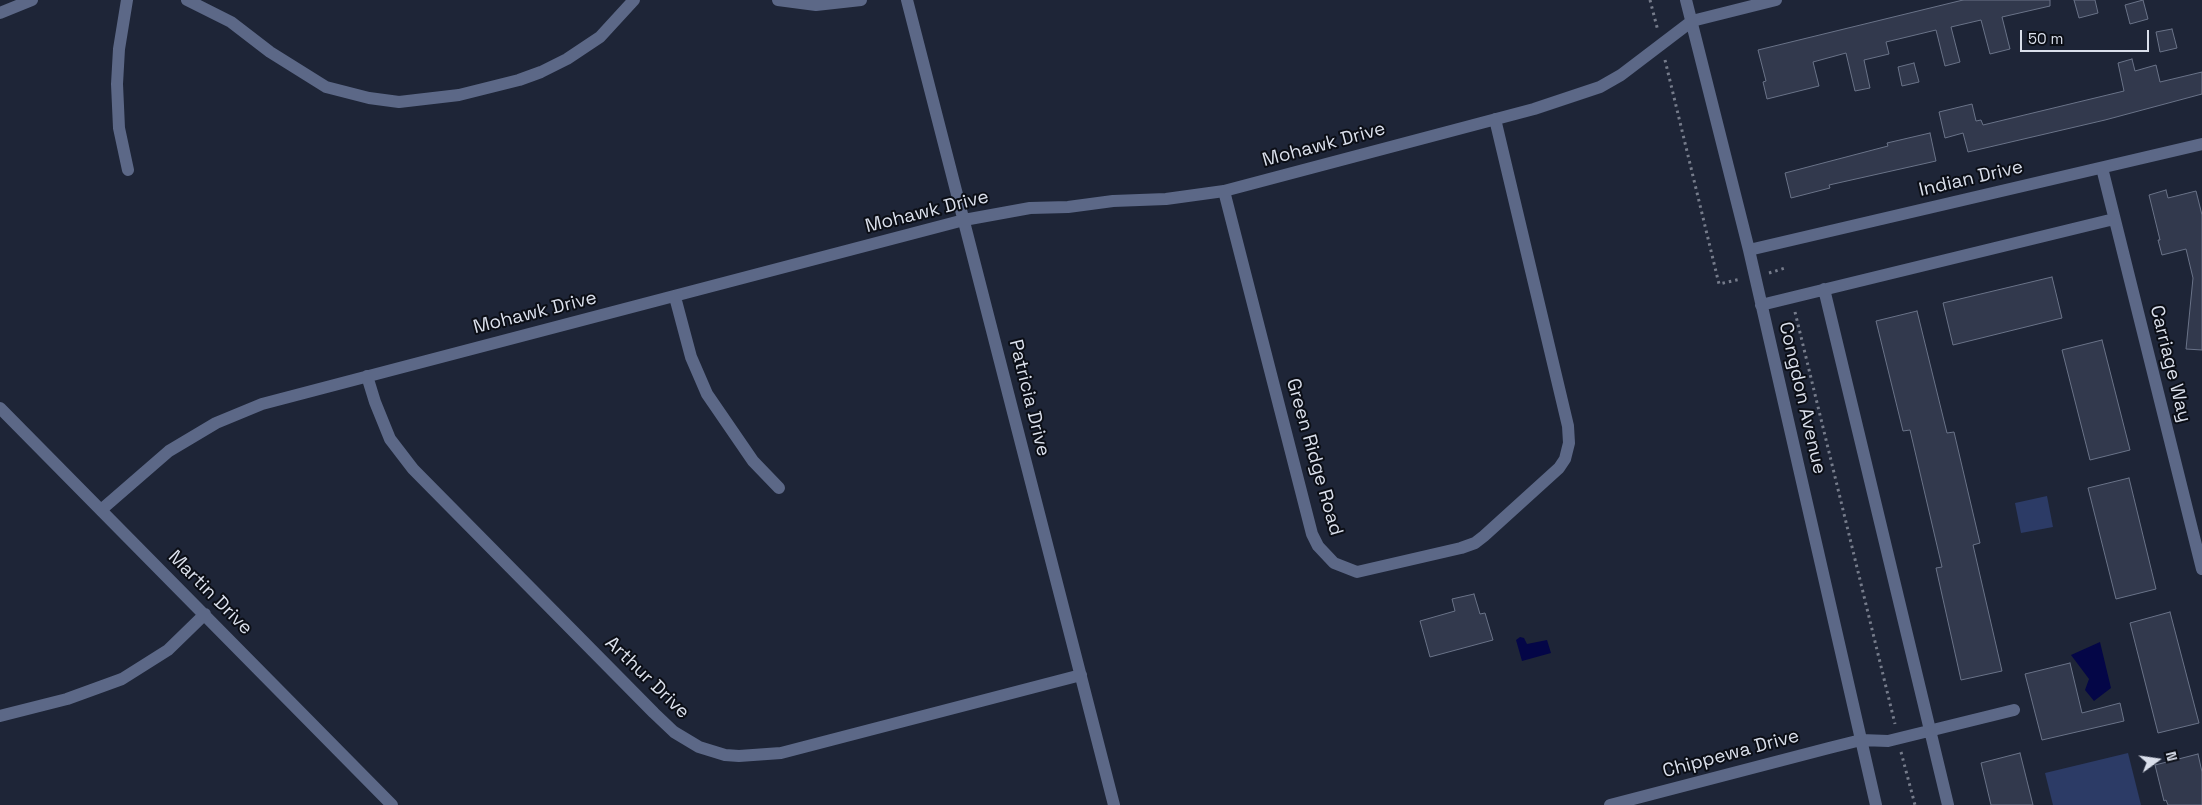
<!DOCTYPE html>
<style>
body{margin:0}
#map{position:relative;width:2202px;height:805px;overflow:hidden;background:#1e2537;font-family:"Space Grotesk",sans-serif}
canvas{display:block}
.north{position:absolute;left:2132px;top:735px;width:50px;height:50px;-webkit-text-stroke:4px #0b0e16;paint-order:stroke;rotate:76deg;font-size:14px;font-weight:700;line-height:20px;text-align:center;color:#dadfeb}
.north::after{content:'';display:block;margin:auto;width:18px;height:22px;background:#dadfeb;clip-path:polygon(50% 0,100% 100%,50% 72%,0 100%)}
.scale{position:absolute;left:2020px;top:30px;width:129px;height:22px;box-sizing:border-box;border:2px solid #dadfeb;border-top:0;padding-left:6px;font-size:15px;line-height:18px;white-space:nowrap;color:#dadfeb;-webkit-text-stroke:4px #0b0e16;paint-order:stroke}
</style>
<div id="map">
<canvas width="2202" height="805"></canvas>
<div class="north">N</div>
<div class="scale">50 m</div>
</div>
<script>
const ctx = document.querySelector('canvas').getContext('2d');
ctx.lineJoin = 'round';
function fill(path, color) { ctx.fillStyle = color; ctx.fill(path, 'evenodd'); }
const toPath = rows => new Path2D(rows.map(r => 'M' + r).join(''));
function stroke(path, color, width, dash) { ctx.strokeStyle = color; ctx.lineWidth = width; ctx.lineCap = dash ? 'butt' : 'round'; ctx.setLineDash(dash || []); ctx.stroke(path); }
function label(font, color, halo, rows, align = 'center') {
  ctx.font = font + ' "Space Grotesk",sans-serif'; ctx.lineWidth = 4; ctx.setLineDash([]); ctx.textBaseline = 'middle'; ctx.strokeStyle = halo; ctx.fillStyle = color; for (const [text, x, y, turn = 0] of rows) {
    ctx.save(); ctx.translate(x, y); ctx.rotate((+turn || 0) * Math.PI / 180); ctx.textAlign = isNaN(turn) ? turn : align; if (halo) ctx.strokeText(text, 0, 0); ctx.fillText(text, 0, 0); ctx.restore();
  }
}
const green = toPath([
 [2047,496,2053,527,2021,533,2015,503],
 [2128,753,2141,805,2053,805,2045,773]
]);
const water = toPath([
 [1520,637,1524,638,1527,644,1547,640,1551,653,1522,661,1516,640],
 [2100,642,2111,688,2094,701,2085,690,2089,679,2071,655]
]);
const building = toPath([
 [1963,0,2050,0,2050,6,2002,17,2010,49,1990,54,1981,20,1951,27,1960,62,1945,66,1936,30,1886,42,1889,54,1864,60,1870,88,1855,91,1846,53,1813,62,1819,86,1767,99,1763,82,1766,81,1758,50,1963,0],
 [2074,0,2095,0,2098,13,2079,18,2074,0],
 [2143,0,2148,19,2130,24,2125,5,2143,0],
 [2172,29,2177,48,2160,52,2156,32,2172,29],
 [2132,59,2135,71,2156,65,2160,82,2202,72,2202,94,2105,120,1968,152,1963,133,1945,138,1939,112,1972,104,1976,121,1981,120,1983,125,2124,91,2118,63,2132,59],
 [1914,63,1919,82,1902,86,1898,67,1914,63],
 [1930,133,1936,161,1829,185,1830,188,1791,198,1785,173,1888,146,1887,143,1930,133],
 [2166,190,2168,198,2196,191,2202,215,2202,350,2186,349,2193,278,2186,249,2162,255,2158,240,2160,240,2149,195,2166,190],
 [2052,277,2062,318,1953,345,1943,303,2052,277],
 [1917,311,1947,433,1954,432,1980,543,1973,545,2002,671,1961,680,1936,568,1942,567,1910,430,1903,431,1876,321,1917,311],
 [2102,340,2130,450,2090,460,2062,350,2102,340],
 [2129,478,2156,589,2116,599,2088,488,2129,478],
 [1474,594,1480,614,1485,613,1493,640,1430,657,1420,621,1455,611,1452,599,1474,594],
 [2170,612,2199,723,2158,733,2130,623,2170,612],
 [2070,663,2082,713,2120,703,2124,721,2042,740,2025,674,2070,663],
 [2020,753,2033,805,1991,805,1981,763,2020,753],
 [2198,754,2202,772,2202,805,2168,805,2166,800,2164,801,2155,765,2198,754]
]);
const path = toPath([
 [1650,0,1658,31],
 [1665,60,1719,284,1741,279],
 [1769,273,1785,268],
 [1795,312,1895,724],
 [1901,752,1915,805]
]);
const minor = toPath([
 [127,0,119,49,117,84,119,128,128,170],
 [187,0,231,22,270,52,326,87,369,98,399,102,459,95,519,80,541,72,567,59,600,37,634,0],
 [778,0,816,5,861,0],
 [907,0,1114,805],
 [1686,0,1749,250,1876,805],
 [0,13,32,0],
 [2102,168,2202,569],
 [1224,191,1312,534,1318,546,1334,563,1357,572,1461,548,1475,543,1484,536,1559,468,1565,459,1569,443,1568,426,1495,119],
 [1749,250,2202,144],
 [1824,289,1948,805],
 [675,297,691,357,707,394,753,461,779,488],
 [1761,305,2114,219],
 [367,376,375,402,390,439,413,469,654,713,674,732,699,747,725,755,739,756,781,753,1081,675],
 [0,408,392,805],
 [101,510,169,451,216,423,262,404,964,220,1030,208,1068,207,1113,201,1166,199,1224,191,1534,109,1600,87,1621,75,1692,21,1776,0],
 [0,716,67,699,122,679,168,650,205,614],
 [1610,805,1829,748,1861,740,1888,741,2014,710]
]);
const streetNames = [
 ["Mohawk Drive",1324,145,-15],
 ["Indian Drive",1971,179,-13],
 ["Mohawk Drive",927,212,-14],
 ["Mohawk Drive",535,313,-14],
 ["Carriage Way",2170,364,76],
 ["Patricia Drive",1029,398,76],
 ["Congdon Avenue",1802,398,77],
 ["Green Ridge Road",1314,457,74],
 ["Martin Drive",210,593,45],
 ["Arthur Drive",647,678,44],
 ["Chippewa Drive",1731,754,-15]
];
fill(green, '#2c3b66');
fill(water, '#040647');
fill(building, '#32394d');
stroke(building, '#6a7388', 1);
stroke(path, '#767c8b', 3, [2.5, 4]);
stroke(minor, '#5c6887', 12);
label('19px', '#dadfeb', '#0b0e16', streetNames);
</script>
